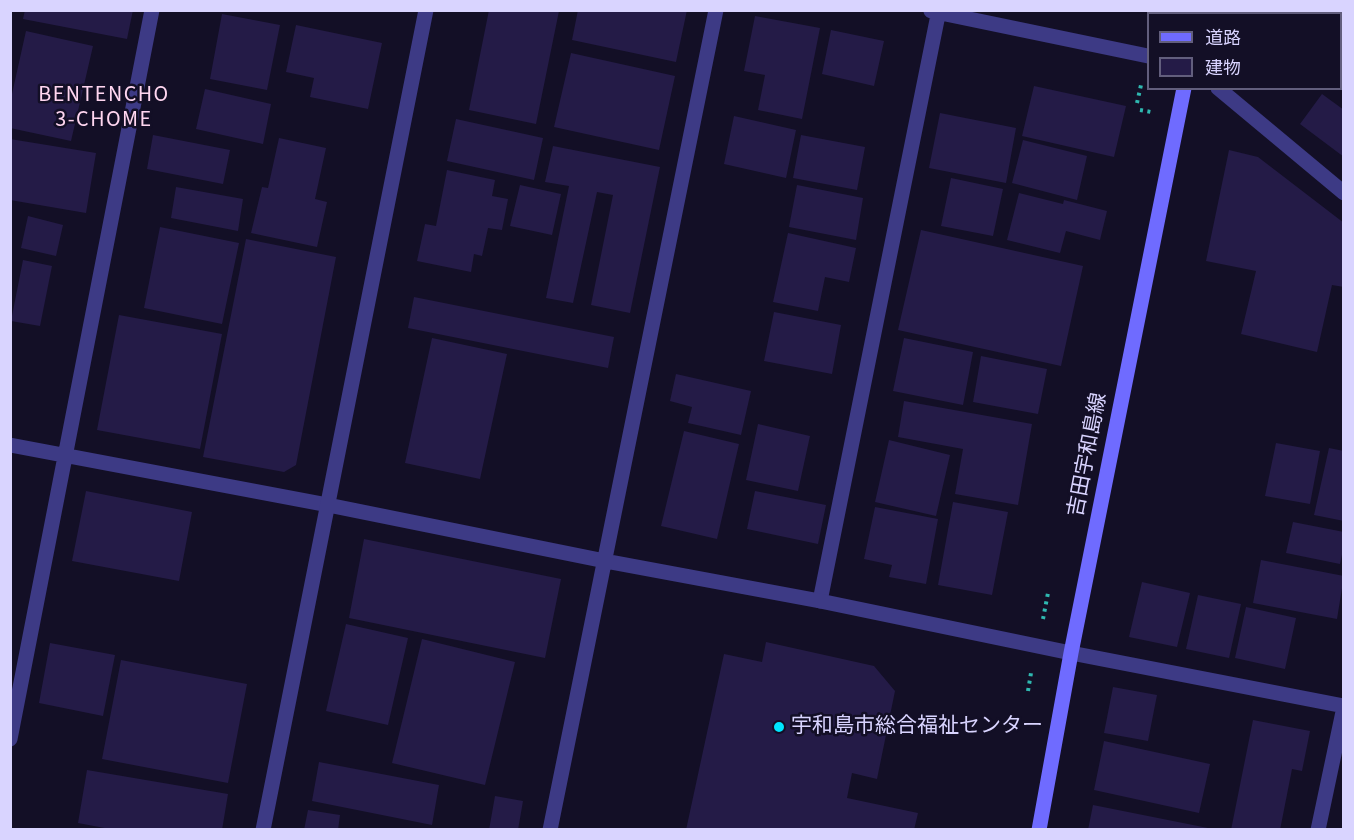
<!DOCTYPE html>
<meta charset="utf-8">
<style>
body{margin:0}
#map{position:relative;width:1354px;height:840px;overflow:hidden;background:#130f26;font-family:"Source Sans 3","Noto Sans JP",sans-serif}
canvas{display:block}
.frame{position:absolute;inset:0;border:12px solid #d9d4ff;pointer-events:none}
.legend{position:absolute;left:1147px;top:12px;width:195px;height:78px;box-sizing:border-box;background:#130f26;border:2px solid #625e7d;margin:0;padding:8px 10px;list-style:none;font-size:18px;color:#d9d4ff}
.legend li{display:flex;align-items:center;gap:12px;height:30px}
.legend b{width:30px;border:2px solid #625e7d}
</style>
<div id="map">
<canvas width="1354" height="840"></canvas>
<div class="frame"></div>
<ul class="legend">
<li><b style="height:8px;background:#6f6bff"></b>道路</li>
<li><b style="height:16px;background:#241b47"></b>建物</li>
</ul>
</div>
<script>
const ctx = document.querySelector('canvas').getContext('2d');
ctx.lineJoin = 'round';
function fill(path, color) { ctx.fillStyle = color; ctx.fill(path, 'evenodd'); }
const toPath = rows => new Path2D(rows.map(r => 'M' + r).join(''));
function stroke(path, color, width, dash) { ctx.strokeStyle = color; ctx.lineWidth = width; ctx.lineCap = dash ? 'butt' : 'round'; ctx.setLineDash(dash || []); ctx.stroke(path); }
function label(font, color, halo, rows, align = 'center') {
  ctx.font = font + ' "Source Sans 3","Noto Sans JP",sans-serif'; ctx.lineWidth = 5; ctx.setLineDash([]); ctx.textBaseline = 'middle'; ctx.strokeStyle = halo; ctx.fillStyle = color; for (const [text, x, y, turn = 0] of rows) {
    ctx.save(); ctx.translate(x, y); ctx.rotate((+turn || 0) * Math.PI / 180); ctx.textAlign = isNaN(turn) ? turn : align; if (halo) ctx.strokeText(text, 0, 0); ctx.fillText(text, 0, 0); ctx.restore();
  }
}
const building = toPath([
 [25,10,133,10,127,39,23,19],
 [489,10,559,11,536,124,469,110],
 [578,10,687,10,676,62,572,40],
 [1255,10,1316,10,1320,14,1254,14],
 [222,14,280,25,267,90,210,79],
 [755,16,820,28,802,119,758,110,765,75,744,71],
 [296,25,382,43,368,109,310,97,314,78,286,72],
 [831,30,884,41,874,86,822,74],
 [26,31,93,46,71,141,10,128,10,103],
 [571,53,675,76,659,150,554,127],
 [1034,86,1126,106,1114,157,1022,136],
 [205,89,271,104,263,144,196,129],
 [1322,94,1344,110,1344,157,1300,124],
 [940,113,1016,128,1006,183,929,168],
 [734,116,796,130,786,178,724,164],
 [456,119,543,138,534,180,447,161],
 [153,135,230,150,223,184,147,169],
 [801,135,865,147,857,190,793,178],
 [279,138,326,148,315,199,327,202,317,247,251,233,262,187,268,188],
 [10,139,96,153,86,213,10,200],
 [1023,140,1087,156,1077,200,1012,183],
 [553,146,660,167,630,313,591,305,613,195,597,192,573,303,546,298,569,186,545,182],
 [1229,150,1258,157,1344,223,1344,287,1332,285,1317,352,1241,334,1256,271,1206,261],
 [447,170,495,180,492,196,508,199,502,230,488,228,482,256,474,254,471,272,417,261,425,224,436,226],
 [951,178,1003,189,993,236,941,226],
 [520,185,561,194,552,235,510,226],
 [797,185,863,198,856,240,789,227],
 [176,187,243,199,238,231,171,218],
 [1019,193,1063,204,1064,200,1107,211,1100,240,1066,231,1060,253,1007,240],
 [28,216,63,225,56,256,21,248],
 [160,227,239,243,222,324,144,308],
 [921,230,1083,266,1061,366,898,330],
 [788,233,856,248,849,282,825,277,818,311,773,302],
 [246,239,336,257,296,465,284,472,203,457],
 [23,260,52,266,40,326,11,321],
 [414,297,614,337,608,368,408,328],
 [774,312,841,325,832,374,764,361],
 [119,315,222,334,200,449,97,430],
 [432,338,507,354,480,479,405,463],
 [904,338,973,352,963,405,893,391],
 [981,356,1047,369,1038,414,973,402],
 [676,374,751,391,741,435,688,423,692,407,670,401],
 [904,401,1032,424,1018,505,955,494,963,449,898,437],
 [758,424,810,436,798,491,746,480],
 [684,431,739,444,717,539,661,526],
 [889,440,950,455,936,516,875,502],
 [1276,443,1320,451,1310,504,1265,496],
 [1329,448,1344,451,1344,521,1314,515],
 [86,491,192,512,179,581,72,561],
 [755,491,826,505,818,544,747,529],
 [953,502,1008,512,992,595,938,585],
 [875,507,938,519,926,584,889,577,892,565,864,559],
 [1293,522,1344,532,1344,545,1340,564,1286,553],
 [364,539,561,579,545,658,349,618],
 [1261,560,1344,576,1337,619,1253,603],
 [1142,582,1190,593,1177,647,1129,637],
 [1198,595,1241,604,1229,658,1186,649],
 [1246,607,1296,618,1285,669,1235,658],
 [346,624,408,638,388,725,326,711],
 [422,639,515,662,485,785,392,763],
 [766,642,874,666,895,691,877,779,852,773,847,798,918,813,914,830,686,830,724,654,762,662],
 [50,643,115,655,103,716,39,703],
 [121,660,247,684,228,783,102,759],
 [1113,687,1157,695,1148,741,1104,733],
 [1253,720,1310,731,1302,771,1292,769,1280,830,1231,830],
 [1104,741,1210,764,1199,813,1094,790],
 [319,762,439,785,432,825,312,801],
 [87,770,228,794,222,830,115,830,78,823],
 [495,796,523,801,518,830,489,830],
 [1093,805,1208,828,1208,830,1088,830],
 [308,810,340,815,338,830,304,830]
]);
const path = toPath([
 [1158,14,1159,10],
 [1137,103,1141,85],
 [1140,110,1151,112],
 [1043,619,1048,593],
 [1028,691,1031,673]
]);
const minor = toPath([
 [931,11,1148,56],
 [1218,88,1344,193],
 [10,445,328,505],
 [820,601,939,10],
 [1071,653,1344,706],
 [10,739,152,10],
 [1318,830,1344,707]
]);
const tertiary = toPath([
 [328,505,605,561,820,601,1071,653],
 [263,830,426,10],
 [550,830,716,10]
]);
const secondary = toPath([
 [1199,14,1199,10],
 [1039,830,1071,653,1184,88]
]);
const markers = [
 [779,727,6,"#00e5ff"]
];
const streetNames = [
 ["吉田宇和島線",1089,455,-79]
];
const poiNames = [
 ["宇和島市総合福祉センター",791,727]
];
const neighbourhoodNames = [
 ["BENTENCHO",104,96],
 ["3-CHOME",104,121]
];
fill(building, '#241b47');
stroke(path, '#2fb8b0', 4, [3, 4.5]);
stroke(minor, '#3d3a85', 15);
stroke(tertiary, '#3d3a85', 15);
stroke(secondary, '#6f6bff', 15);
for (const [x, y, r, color] of markers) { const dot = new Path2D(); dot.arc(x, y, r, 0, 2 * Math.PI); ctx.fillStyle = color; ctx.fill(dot); stroke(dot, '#130f26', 2); }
label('21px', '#d9d4ff', '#130f26', streetNames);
label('21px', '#d9d4ff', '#130f26', poiNames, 'left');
ctx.letterSpacing = '1.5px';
label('22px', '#ffd6f0', '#130f26', neighbourhoodNames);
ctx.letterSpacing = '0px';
</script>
